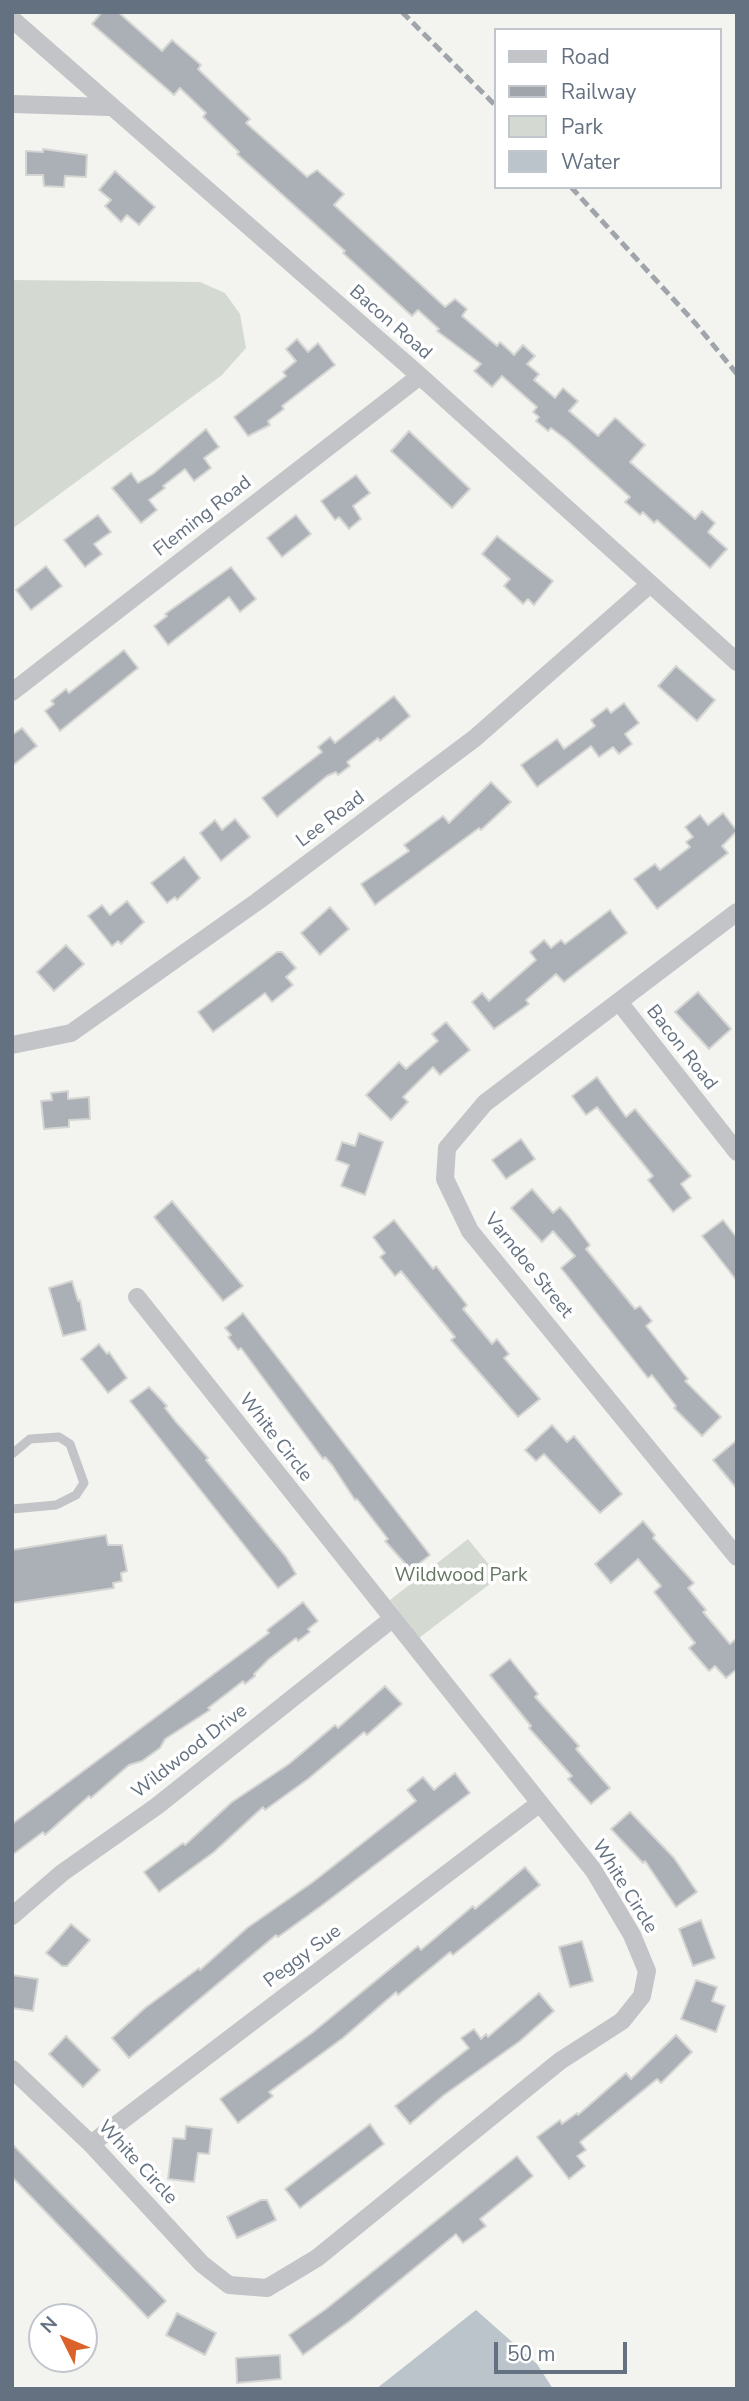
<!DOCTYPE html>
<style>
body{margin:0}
#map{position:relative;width:749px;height:2401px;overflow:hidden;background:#f3f4f0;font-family:"Nunito Sans",sans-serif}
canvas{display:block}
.frame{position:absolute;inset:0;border:14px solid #647180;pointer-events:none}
.legend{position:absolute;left:494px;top:28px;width:228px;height:161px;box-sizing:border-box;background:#fff;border:2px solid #c1c6cc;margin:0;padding:9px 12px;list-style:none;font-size:21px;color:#647180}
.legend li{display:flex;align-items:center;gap:14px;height:35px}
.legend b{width:35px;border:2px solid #c1c6cc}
.north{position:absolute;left:28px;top:2303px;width:70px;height:70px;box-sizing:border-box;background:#fff;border:2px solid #c1c6cc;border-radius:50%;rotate:313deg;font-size:19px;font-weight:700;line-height:28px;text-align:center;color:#647180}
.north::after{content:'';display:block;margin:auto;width:24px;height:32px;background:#db6228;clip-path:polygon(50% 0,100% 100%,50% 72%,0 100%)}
.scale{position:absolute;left:494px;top:2342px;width:133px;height:32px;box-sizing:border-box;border:4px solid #647180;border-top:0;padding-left:9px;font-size:21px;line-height:24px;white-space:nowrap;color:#647180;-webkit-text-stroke:5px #fff;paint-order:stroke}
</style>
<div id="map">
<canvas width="749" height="2401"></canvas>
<div class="frame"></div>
<ul class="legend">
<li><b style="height:9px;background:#c2c4c8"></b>Road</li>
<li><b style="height:9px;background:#a0a5ab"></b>Railway</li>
<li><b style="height:19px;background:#d4dad1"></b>Park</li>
<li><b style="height:19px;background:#bac4ca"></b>Water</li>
</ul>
<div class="north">N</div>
<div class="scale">50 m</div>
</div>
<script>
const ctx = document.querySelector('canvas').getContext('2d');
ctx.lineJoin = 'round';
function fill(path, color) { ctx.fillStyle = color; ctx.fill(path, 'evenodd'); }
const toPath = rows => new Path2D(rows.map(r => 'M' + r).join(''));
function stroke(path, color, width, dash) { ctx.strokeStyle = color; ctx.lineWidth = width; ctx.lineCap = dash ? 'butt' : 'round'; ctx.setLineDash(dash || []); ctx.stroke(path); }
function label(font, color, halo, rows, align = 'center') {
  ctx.font = font + ' "Nunito Sans",sans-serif'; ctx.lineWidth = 7; ctx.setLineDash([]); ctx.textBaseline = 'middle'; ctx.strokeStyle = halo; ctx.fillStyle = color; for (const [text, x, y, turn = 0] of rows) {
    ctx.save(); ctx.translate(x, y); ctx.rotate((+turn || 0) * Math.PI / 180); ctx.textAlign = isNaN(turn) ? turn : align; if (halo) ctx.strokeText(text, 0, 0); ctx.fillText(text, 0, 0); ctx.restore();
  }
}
const green = toPath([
 [12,280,200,282,225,293,240,314,246,348,222,375,12,529],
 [468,1539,499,1577,419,1638,390,1600]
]);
const water = toPath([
 [476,2310,537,2364,553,2389,376,2389]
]);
const building = toPath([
 [102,12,118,12,162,51,172,40,201,65,198,69,250,119,246,123,307,177,317,170,344,194,334,205,445,307,455,299,467,309,462,316,497,346,500,342,514,355,523,345,535,356,527,364,539,374,534,380,555,398,563,388,572,396,578,401,569,411,598,436,615,418,618,420,645,445,630,462,695,519,702,511,715,523,708,532,727,549,710,568,657,520,654,523,643,512,640,515,625,502,630,497,567,440,551,428,548,431,536,421,539,417,533,412,537,407,502,376,492,387,474,371,481,364,437,331,439,329,418,310,412,316,377,284,343,253,345,251,237,154,239,152,203,117,206,113,180,88,174,95,92,24,102,12],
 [43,149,87,155,86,177,65,176,64,187,44,186,43,175,26,175,26,151,43,152,43,149],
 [115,171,155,207,139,225,127,215,121,222,105,206,111,200,99,190,115,171],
 [297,339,308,352,318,343,335,365,282,406,284,409,268,421,270,425,248,436,234,417,286,376,283,372,296,361,286,349,297,339],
 [206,429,219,447,204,458,211,468,194,481,185,469,163,486,165,488,149,500,157,510,141,523,112,488,131,473,138,483,153,474,206,429],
 [409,431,470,489,452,508,391,451,409,431],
 [356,475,370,493,353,506,361,519,349,529,339,517,335,520,321,501,356,475],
 [98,515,111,532,94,544,102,554,85,567,64,540,98,515],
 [296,515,311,534,282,557,267,538,296,515],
 [497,536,553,581,534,605,528,599,523,604,504,586,510,579,482,554,497,536],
 [46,566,62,586,31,610,16,590,46,566],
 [231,567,256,599,240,612,229,597,168,645,154,626,167,616,165,614,231,567],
 [124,650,138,668,60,731,45,711,54,704,51,701,66,689,69,693,124,650],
 [676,666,715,700,697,721,658,686,676,666],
 [394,696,410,716,380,741,378,738,347,762,350,766,338,775,336,772,327,776,277,817,262,798,322,752,318,747,330,737,335,743,394,696],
 [624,703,639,723,625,734,632,744,619,754,613,747,599,757,591,746,537,787,521,765,557,739,564,749,595,726,591,720,607,708,611,713,624,703],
 [22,728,37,746,12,766,12,735,22,728],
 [491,782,511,802,481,830,479,828,375,905,361,884,409,851,404,845,443,816,449,823,491,782],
 [723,813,737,831,722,846,728,853,657,909,634,879,655,864,660,870,690,847,686,842,693,837,685,827,700,815,708,825,723,813],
 [235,819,250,837,221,861,200,833,215,820,222,830,235,819],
 [184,857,200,878,177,900,175,897,167,903,151,883,184,857],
 [127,901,144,922,121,944,118,941,112,946,88,916,102,905,110,915,127,901],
 [330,907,349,929,320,955,301,933,330,907],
 [610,910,627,933,564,982,556,974,526,1000,529,1004,494,1029,472,1002,482,993,489,1001,536,960,530,952,544,940,551,948,561,940,565,944,610,910],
 [66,945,84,964,54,991,37,972,66,945],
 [277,952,282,952,296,968,286,977,293,985,272,1002,265,993,213,1032,198,1012,277,952],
 [698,992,731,1029,709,1049,675,1012,698,992],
 [446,1022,470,1050,440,1075,433,1067,403,1097,408,1102,391,1120,366,1095,399,1062,406,1069,438,1041,432,1034,446,1022],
 [597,1077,626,1117,635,1109,691,1176,681,1184,691,1198,673,1212,648,1180,653,1176,597,1107,586,1115,572,1096,597,1077],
 [68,1091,68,1099,89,1097,90,1119,69,1120,69,1127,44,1129,41,1101,52,1100,51,1093,68,1091],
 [359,1133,383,1142,365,1195,341,1186,349,1165,336,1160,342,1142,355,1146,359,1133],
 [521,1139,535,1159,506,1179,492,1160,521,1139],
 [532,1189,553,1213,560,1207,569,1217,590,1245,586,1249,635,1309,640,1306,652,1321,646,1326,688,1379,685,1381,721,1417,702,1436,674,1408,676,1406,652,1375,648,1378,561,1268,575,1256,553,1231,542,1242,511,1208,532,1189],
 [172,1201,243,1286,223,1301,154,1217,172,1201],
 [394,1220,433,1269,436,1266,467,1305,463,1309,492,1344,497,1339,509,1354,504,1358,540,1399,518,1417,451,1340,455,1337,401,1271,395,1276,380,1257,385,1253,373,1237,394,1220],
 [723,1220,737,1238,737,1281,702,1236,723,1220],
 [72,1281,78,1301,80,1300,86,1330,63,1336,49,1288,72,1281],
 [243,1313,430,1555,411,1570,385,1541,388,1539,357,1499,355,1500,332,1465,325,1457,323,1459,241,1348,238,1350,228,1337,231,1335,225,1328,243,1313],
 [99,1344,107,1354,109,1352,127,1378,108,1393,81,1359,99,1344],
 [149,1387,167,1406,165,1408,176,1422,208,1458,206,1460,286,1557,296,1574,278,1588,130,1401,149,1387],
 [552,1425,567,1442,574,1436,622,1494,600,1513,544,1454,536,1461,525,1450,552,1425],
 [737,1440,737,1489,713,1460,737,1440],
 [643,1521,655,1535,653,1538,694,1583,688,1588,706,1610,703,1612,730,1644,737,1638,737,1669,726,1678,715,1666,709,1671,689,1648,695,1643,654,1592,661,1586,638,1559,611,1583,595,1564,643,1521],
 [106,1535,108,1545,122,1545,127,1571,121,1573,122,1581,113,1583,114,1588,12,1603,12,1550,106,1535],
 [303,1602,318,1621,308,1629,310,1632,298,1641,296,1638,269,1659,254,1674,255,1676,245,1684,243,1681,208,1708,210,1710,165,1739,160,1748,142,1761,129,1765,91,1798,89,1796,45,1835,43,1832,12,1855,12,1824,269,1633,267,1630,303,1602],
 [510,1659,538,1694,535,1697,579,1746,576,1749,610,1788,591,1804,568,1779,572,1776,529,1728,531,1726,490,1675,510,1659],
 [385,1686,402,1704,367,1735,364,1732,308,1779,265,1810,263,1807,214,1852,159,1892,144,1872,183,1843,185,1845,232,1802,289,1764,335,1725,338,1728,385,1686],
 [455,1773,470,1793,321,1906,278,1937,276,1935,129,2058,112,2038,145,2008,199,1968,200,1970,247,1928,313,1882,416,1801,407,1790,423,1777,434,1790,455,1773],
 [630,1812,674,1858,697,1892,676,1907,645,1861,643,1863,611,1829,630,1812],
 [525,1867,540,1885,453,1955,450,1952,398,1995,396,1992,343,2038,269,2092,273,2096,238,2123,220,2099,312,2033,418,1946,421,1950,473,1906,475,1909,525,1867],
 [701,1920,715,1958,693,1966,679,1929,701,1920],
 [71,1924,90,1940,67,1966,62,1966,46,1953,71,1924],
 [582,1941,593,1981,570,1987,559,1947,582,1941],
 [12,1975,38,1979,33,2011,12,2008,12,1975],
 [696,1980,717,1987,712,2001,725,2006,716,2032,681,2019,696,1980],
 [539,1993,554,2011,520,2041,444,2095,410,2124,395,2106,469,2048,461,2038,474,2029,481,2039,486,2034,488,2037,539,1993],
 [676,2035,692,2052,661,2083,657,2079,580,2142,586,2150,577,2156,585,2166,569,2179,537,2137,560,2120,562,2124,577,2113,578,2115,626,2073,631,2079,676,2035],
 [66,2036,100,2070,83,2087,49,2054,66,2036],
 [370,2124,384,2144,300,2208,285,2189,370,2124],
 [186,2126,212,2129,209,2154,198,2153,194,2182,168,2179,173,2138,185,2139,186,2126],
 [12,2144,166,2301,148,2318,12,2177,12,2144],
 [517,2156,533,2176,480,2219,486,2226,463,2243,456,2234,351,2320,303,2355,289,2335,326,2309,517,2156],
 [261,2200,267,2200,276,2220,237,2238,227,2217,261,2200],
 [177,2313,216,2333,205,2355,166,2335,177,2313],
 [280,2355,281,2379,237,2383,236,2358,280,2355]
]);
const lane = toPath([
 [12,1454,30,1439,59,1437,70,1444,84,1483,76,1495,56,1505,12,1509]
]);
const street = toPath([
 [12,19,420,376,737,662],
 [12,104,109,107],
 [12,692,420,376],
 [737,912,485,1103,447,1148,445,1179,470,1231,737,1557],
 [619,1002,737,1152],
 [12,1045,71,1033,258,901,475,738,649,585],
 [12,1916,62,1873,157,1806,392,1619],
 [12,2069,91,2144,202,2264,229,2285,267,2288,317,2258,560,2061,622,2021,642,1996,647,1971,632,1935,594,1871,137,1297],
 [91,2144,540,1803]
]);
const rail = toPath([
 [402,12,495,105],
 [571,187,696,324,737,374]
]);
const streetNames = [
 ["Bacon Road",390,323,41],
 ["Fleming Road",203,517,-38],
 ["Lee Road",331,820,-37],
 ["Bacon Road",681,1048,52],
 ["Varndoe Street",528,1266,51],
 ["White Circle",275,1438,52],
 ["Wildwood Drive",190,1752,-38],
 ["White Circle",624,1887,58],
 ["Peggy Sue",303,1957,-37],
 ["White Circle",137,2163,47]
];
const parkNames = [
 ["Wildwood Park",461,1576]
];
fill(green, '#d4dad1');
fill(water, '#bac4ca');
fill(building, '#aab0b5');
stroke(building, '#d5d5d3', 2);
stroke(lane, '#c2c4c8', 9);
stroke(street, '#c2c4c8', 18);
stroke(rail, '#a0a5ab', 5, [10, 5]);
label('19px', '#647180', '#fff', streetNames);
label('19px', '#657762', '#fff', parkNames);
</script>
